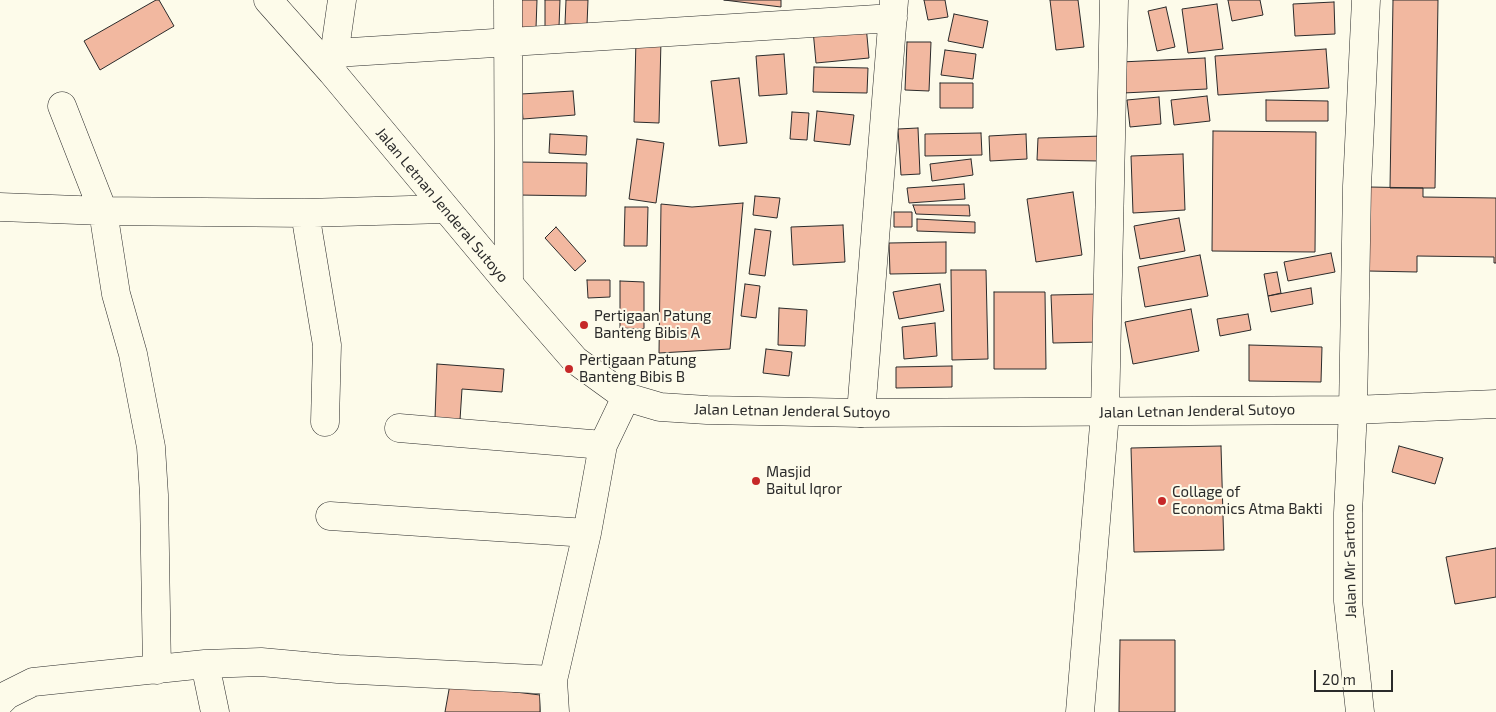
<!DOCTYPE html>
<style>
body{margin:0}
#map{position:relative;width:1496px;height:712px;overflow:hidden;background:#fdfbea;font-family:"Exo 2",sans-serif}
canvas{display:block}
.scale{position:absolute;left:1314px;top:670px;width:79px;height:22px;box-sizing:border-box;border:2px solid #2b2b2b;border-top:0;padding-left:6px;font-size:15px;line-height:18px;white-space:nowrap;color:#2b2b2b;-webkit-text-stroke:4px #fdfbea;paint-order:stroke}
</style>
<div id="map">
<canvas width="1496" height="712"></canvas>
<div class="scale">20 m</div>
</div>
<script>
const ctx = document.querySelector('canvas').getContext('2d');
ctx.lineJoin = 'round';
function fill(path, color) { ctx.fillStyle = color; ctx.fill(path, 'evenodd'); }
const toPath = rows => new Path2D(rows.map(r => 'M' + r).join(''));
function stroke(path, color, width, dash) { ctx.strokeStyle = color; ctx.lineWidth = width; ctx.lineCap = dash ? 'butt' : 'round'; ctx.setLineDash(dash || []); ctx.stroke(path); }
function label(font, color, halo, rows, align = 'center') {
  ctx.font = font + ' "Exo 2",sans-serif'; ctx.lineWidth = 4; ctx.setLineDash([]); ctx.textBaseline = 'middle'; ctx.strokeStyle = halo; ctx.fillStyle = color; for (const [text, x, y, turn = 0] of rows) {
    ctx.save(); ctx.translate(x, y); ctx.rotate((+turn || 0) * Math.PI / 180); ctx.textAlign = isNaN(turn) ? turn : align; if (halo) ctx.strokeText(text, 0, 0); ctx.fillText(text, 0, 0); ctx.restore();
  }
}
const building = toPath([
 [156,0,159,0,174,26,100,70,84,41,156,0],
 [516,0,537,0,536,28,515,27,516,0],
 [545,0,560,0,559,27,545,27,545,0],
 [566,0,588,0,587,25,565,24,566,0],
 [724,0,781,0,781,7,724,0],
 [924,0,945,0,948,17,928,20,924,0],
 [1050,0,1078,0,1084,47,1056,50,1050,0],
 [1228,0,1260,0,1263,15,1232,21,1228,0],
 [1393,0,1438,0,1435,188,1390,188,1393,0],
 [1334,2,1335,34,1295,36,1293,4,1334,2],
 [1217,4,1223,49,1188,53,1182,9,1217,4],
 [1166,7,1175,47,1157,51,1148,11,1166,7],
 [954,14,988,21,983,48,948,41,954,14],
 [866,25,869,58,816,63,813,30,866,25],
 [636,40,661,40,659,123,634,122,636,40],
 [907,42,931,42,929,91,905,90,907,42],
 [1326,49,1329,88,1218,95,1215,56,1326,49],
 [945,50,976,54,973,79,941,75,945,50],
 [784,54,787,94,759,96,756,56,784,54],
 [1205,58,1207,89,1123,93,1121,62,1205,58],
 [814,67,868,68,867,93,813,92,814,67],
 [739,78,747,143,719,146,711,81,739,78],
 [940,83,973,83,973,108,940,108,940,83],
 [573,91,575,115,523,119,521,94,573,91],
 [1207,96,1210,121,1174,125,1171,100,1207,96],
 [1159,97,1161,124,1130,127,1127,100,1159,97],
 [1266,100,1328,101,1328,121,1266,121,1266,100],
 [817,111,854,115,850,145,814,141,817,111],
 [792,112,809,113,807,140,790,139,792,112],
 [918,128,920,174,901,175,898,129,918,128],
 [1213,131,1316,132,1315,252,1212,251,1213,131],
 [981,133,982,155,925,156,925,134,981,133],
 [550,134,587,136,586,155,549,153,550,134],
 [1026,134,1027,159,990,161,989,136,1026,134],
 [1102,136,1100,161,1037,160,1038,138,1102,136],
 [637,139,664,143,656,203,629,199,637,139],
 [1183,154,1185,210,1133,213,1131,156,1183,154],
 [971,159,973,175,932,181,930,164,971,159],
 [518,162,587,163,586,196,517,195,518,162],
 [964,184,965,199,909,203,907,188,964,184],
 [1369,187,1423,188,1423,197,1496,198,1496,263,1494,263,1494,257,1417,256,1417,272,1368,271,1369,187],
 [1073,192,1082,255,1036,262,1027,199,1073,192],
 [755,196,780,198,777,218,753,215,755,196],
 [743,203,730,349,659,353,661,204,692,207,743,203],
 [913,205,969,205,970,216,916,214,913,205],
 [625,207,648,207,647,246,624,246,625,207],
 [894,212,912,212,912,227,894,227,894,212],
 [1179,218,1185,251,1140,259,1134,226,1179,218],
 [917,219,975,222,975,233,917,231,917,219],
 [843,225,845,262,793,265,791,227,843,225],
 [556,227,586,261,575,271,545,238,556,227],
 [755,229,771,231,765,276,749,274,755,229],
 [946,242,946,273,890,274,889,243,946,242],
 [1331,253,1335,272,1288,281,1284,262,1331,253],
 [1200,255,1208,296,1145,307,1138,267,1200,255],
 [951,270,986,270,988,359,952,360,951,270],
 [1277,272,1281,293,1268,296,1264,274,1277,272],
 [587,280,610,280,610,297,588,298,587,280],
 [620,281,644,282,644,329,620,328,620,281],
 [745,284,760,286,756,318,741,316,745,284],
 [940,284,944,311,899,319,893,292,940,284],
 [1311,288,1313,304,1271,312,1268,296,1311,288],
 [994,292,1045,292,1046,369,994,369,994,292],
 [1099,294,1100,342,1053,343,1051,295,1099,294],
 [779,308,807,310,805,346,778,345,779,308],
 [1191,309,1199,351,1133,364,1125,322,1191,309],
 [1248,314,1251,330,1220,336,1217,319,1248,314],
 [935,323,937,356,904,359,902,327,935,323],
 [1249,345,1322,347,1321,382,1249,381,1249,345],
 [766,349,792,352,789,376,763,373,766,349],
 [437,364,504,369,502,392,462,389,460,420,435,418,437,364],
 [952,366,952,387,896,388,896,367,952,366],
 [1221,446,1224,550,1134,552,1131,448,1221,446],
 [1399,446,1443,458,1435,484,1392,472,1399,446],
 [1496,548,1496,597,1455,604,1446,557,1496,548],
 [1120,640,1175,640,1175,712,1119,712,1120,640],
 [450,684,540,695,540,712,445,712,450,684]
]);
const minor = toPath([
 [508,0,509,284],
 [335,53,893,18],
 [332,70,342,0],
 [62,106,103,211,116,294,133,354,151,447,154,495,157,670],
 [0,207,103,211,305,213,445,209],
 [305,213,327,345,325,422],
 [1353,410,1348,513,1348,601,1360,712],
 [861,413,894,1],
 [399,428,603,445],
 [330,516,587,533],
 [205,664,215,712],
 [0,702,7,695,33,682,205,664,261,662,338,669,553,680],
 [555,712,553,680,587,533,603,445,626,397],
 [1080,712,1105,413,1114,0]
]);
const major = toPath([
 [268,0,332,72,509,284,575,360,626,397,660,407,707,410,861,413,1353,410,1496,404],
 [1353,410,1357,186,1366,0]
]);
const markers = [
 [584,325,5,"#c62828"],
 [569,369,5,"#c62828"],
 [756,481,5,"#c62828"],
 [1162,501,5,"#c62828"]
];
const streetNames = [
 ["Jalan Letnan Jenderal Sutoyo",442,205,50],
 ["Jalan Letnan Jenderal Sutoyo",792,411,1],
 ["Jalan Letnan Jenderal Sutoyo",1197,411,-1],
 ["Jalan Mr Sartono",1350,561,-91]
];
const poiNames = [
 ["Pertigaan Patung",594,316],
 ["Banteng Bibis A",594,333],
 ["Pertigaan Patung",579,360],
 ["Banteng Bibis B",579,377],
 ["Masjid",766,472],
 ["Baitul Iqror",766,489],
 ["Collage of",1172,492],
 ["Economics Atma Bakti",1172,509]
];
fill(building, '#f2b8a0');
stroke(building, '#2b2b2b', 1);
stroke(minor, '#2b2b2b', 29);
stroke(major, '#2b2b2b', 29);
stroke(minor, '#fdfbea', 28);
stroke(major, '#fdfbea', 28);
for (const [x, y, r, color] of markers) { const dot = new Path2D(); dot.arc(x, y, r, 0, 2 * Math.PI); ctx.fillStyle = color; ctx.fill(dot); stroke(dot, '#fdfbea', 2); }
label('15px', '#2b2b2b', '#fdfbea', streetNames);
label('15px', '#2b2b2b', '#fdfbea', poiNames, 'left');
</script>
